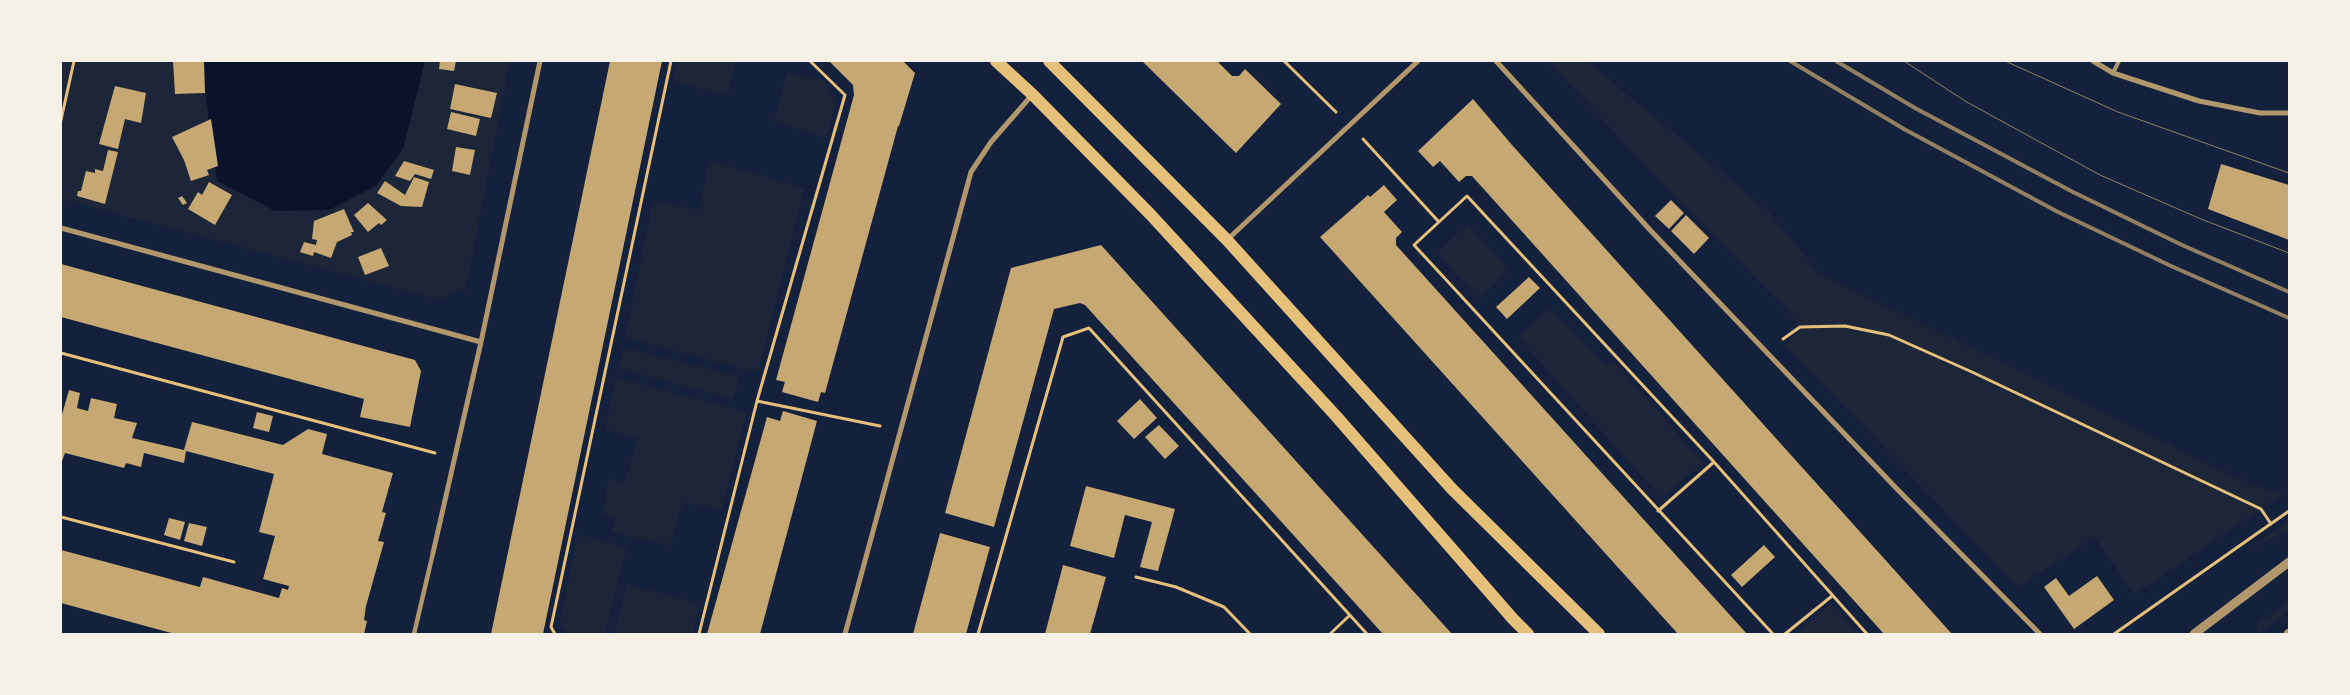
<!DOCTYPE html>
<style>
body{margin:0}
#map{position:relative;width:2350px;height:695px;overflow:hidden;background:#14213d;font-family:Raleway,sans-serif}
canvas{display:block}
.frame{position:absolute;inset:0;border:62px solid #f6f1e7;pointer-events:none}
</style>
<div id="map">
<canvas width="2350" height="695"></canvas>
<div class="frame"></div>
</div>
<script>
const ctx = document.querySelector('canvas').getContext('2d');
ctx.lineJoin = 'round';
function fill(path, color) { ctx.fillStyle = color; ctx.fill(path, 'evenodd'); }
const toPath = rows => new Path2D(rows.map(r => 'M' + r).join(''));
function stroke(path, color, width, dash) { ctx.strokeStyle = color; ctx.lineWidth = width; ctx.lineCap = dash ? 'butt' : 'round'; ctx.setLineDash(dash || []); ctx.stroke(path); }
const green = toPath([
 [61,61,510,61,466,289,439,300,61,199],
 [677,61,736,61,727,96,672,81],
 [1548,61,1587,61,1768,211,1819,273,2251,484,2283,494,2134,595,2095,537,2018,587,1784,344,1801,329,1786,309,1661,182],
 [787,73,824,80,836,100,826,138,774,121],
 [709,160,805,188,758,373,625,338,653,200,699,210],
 [1468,224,1510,270,1478,299,1437,252],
 [1550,308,1607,366,1613,359,1703,463,1661,498,1518,337],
 [622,347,739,376,733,399,619,369],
 [616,377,747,412,721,510,683,502,670,546,611,532,615,517,602,514,609,479,625,482,637,439,605,429],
 [2289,521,2289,531,2251,548,2251,546],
 [582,535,627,548,605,634,568,634,560,623,577,538],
 [627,584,696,602,699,608,692,634,614,634],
 [1831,602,1860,634,1796,634],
 [2289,602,2289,611,2261,632,2257,631,2256,625]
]);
const water = toPath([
 [201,61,425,61,403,149,376,186,329,210,275,211,217,181]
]);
const building = toPath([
 [173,61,204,61,205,93,175,94],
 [440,61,456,61,454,71,439,69],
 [610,61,662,61,543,634,491,634],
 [829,61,903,61,915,73,899,126,898,126,825,393,821,392,818,402,782,392,785,382,776,380,854,95,853,85],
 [1142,61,1217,61,1232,76,1239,76,1245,69,1281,104,1236,153],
 [455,84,497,93,491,118,450,109],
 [115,86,146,93,141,123,125,119,118,149,99,144],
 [1473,99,1512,145,1952,634,1884,634,1472,176,1466,176,1459,182,1440,161,1433,167,1418,151],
 [451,112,480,119,476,136,447,129],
 [211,119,218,166,207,170,209,175,191,181,184,160,172,137],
 [456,147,475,150,470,175,452,171],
 [108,150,118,152,105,204,77,196,78,191,81,191,86,171,95,173,95,169,103,171],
 [404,161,434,170,431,179,415,174,410,181,395,176],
 [2221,164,2289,185,2289,240,2208,209],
 [414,177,429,182,422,207,401,206,377,193,385,181,405,195],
 [209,182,232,195,215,225,188,209,198,192,202,195],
 [1384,185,1397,200,1384,212,1402,232,1396,238,1396,245,1747,634,1678,634,1320,237,1368,195,1370,197],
 [182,196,187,203,183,205,178,198],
 [1671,200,1684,213,1669,229,1655,216],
 [368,203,387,220,381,225,379,223,368,232,354,215],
 [344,209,354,232,351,232,352,235,337,242,331,258,314,252,313,256,300,252,304,242,316,245,317,240,312,239,314,221],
 [1686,215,1709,238,1694,254,1671,231],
 [1101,245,1452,634,1383,634,1085,305,1080,303,1054,309,994,527,945,513,1011,268],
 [381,248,389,266,365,275,358,257],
 [61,264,415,360,421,371,410,427,360,417,364,399,61,317],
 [1529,277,1540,288,1507,319,1496,307],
 [69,390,80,393,77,408,88,411,91,398,117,404,114,418,137,423,132,438,184,450,192,422,283,445,308,429,327,434,322,454,393,473,382,512,386,513,378,541,384,542,366,606,364,620,367,621,364,634,175,634,61,603,61,550,200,587,203,577,279,598,282,588,288,590,289,586,263,579,275,536,259,532,274,474,186,451,184,463,144,453,141,467,126,463,124,468,65,453,61,464,61,418],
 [1140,399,1157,418,1134,439,1117,421],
 [783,411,817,421,760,634,707,634,767,417,780,421],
 [257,412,273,416,269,432,253,428],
 [1159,425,1179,446,1165,459,1145,437],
 [1086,486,1175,509,1158,571,1140,567,1152,522,1125,515,1114,558,1070,546],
 [169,518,185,522,180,540,164,535],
 [189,523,207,527,202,546,184,541],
 [940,533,990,547,966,634,913,634],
 [1764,545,1775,557,1742,587,1731,575],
 [1063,565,1106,577,1090,634,1045,634],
 [2097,576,2114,600,2074,629,2044,587,2056,578,2069,596]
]);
const path = toPath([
 [1284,61,1336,112],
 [61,120,74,61],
 [1363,139,1439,222],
 [1783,339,1800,327,1845,326,1889,335,1972,372,2261,509,2271,524],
 [61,353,435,453],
 [757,401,880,426],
 [1658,511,1714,462],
 [61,517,234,562],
 [1136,577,1176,587,1224,607,1250,634],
 [555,634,551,627,671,61],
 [699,634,757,401,845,95,810,61],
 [978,634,1063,337,1089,328,1367,634],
 [1330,634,1350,615],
 [1773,634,1414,245,1467,196,1714,462,1867,634],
 [1785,634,1832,596],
 [2114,634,2289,511]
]);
const service = toPath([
 [2113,73,2119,61]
]);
const pedestrian = toPath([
 [414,634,433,553]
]);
const minor = toPath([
 [1496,61,1651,231,1898,490,2040,634],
 [2093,61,2113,73,2199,101,2260,113,2289,113],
 [61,228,481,342],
 [1227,240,1418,61],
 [433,553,481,342,540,61],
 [845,634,971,172,991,142,1032,95]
]);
const tertiary = toPath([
 [2194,634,2289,562],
 [2288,634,2289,633]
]);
const primary = toPath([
 [996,61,1033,95,1150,214,1336,416,1513,619,1528,634],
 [1049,61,1227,240,1452,489,1599,634]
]);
const tram = toPath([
 [1904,61,1965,101,2100,175,2201,219,2289,253],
 [2005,61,2118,112,2289,173]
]);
const rail = toPath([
 [1790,61,1904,129,2058,212,2171,266,2289,318],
 [1836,61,1915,108,2071,191,2182,245,2289,292]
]);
fill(green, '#1d2539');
fill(water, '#0b132b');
fill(building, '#c6a872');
stroke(path, '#e5c07b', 3);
stroke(service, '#b1986c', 4);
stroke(pedestrian, '#b1986c', 4.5);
stroke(minor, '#b1986c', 5);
stroke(tertiary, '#b1986c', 9);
stroke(primary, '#e5c07b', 12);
stroke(tram, '#918062', 1);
stroke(rail, '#918062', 4);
</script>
